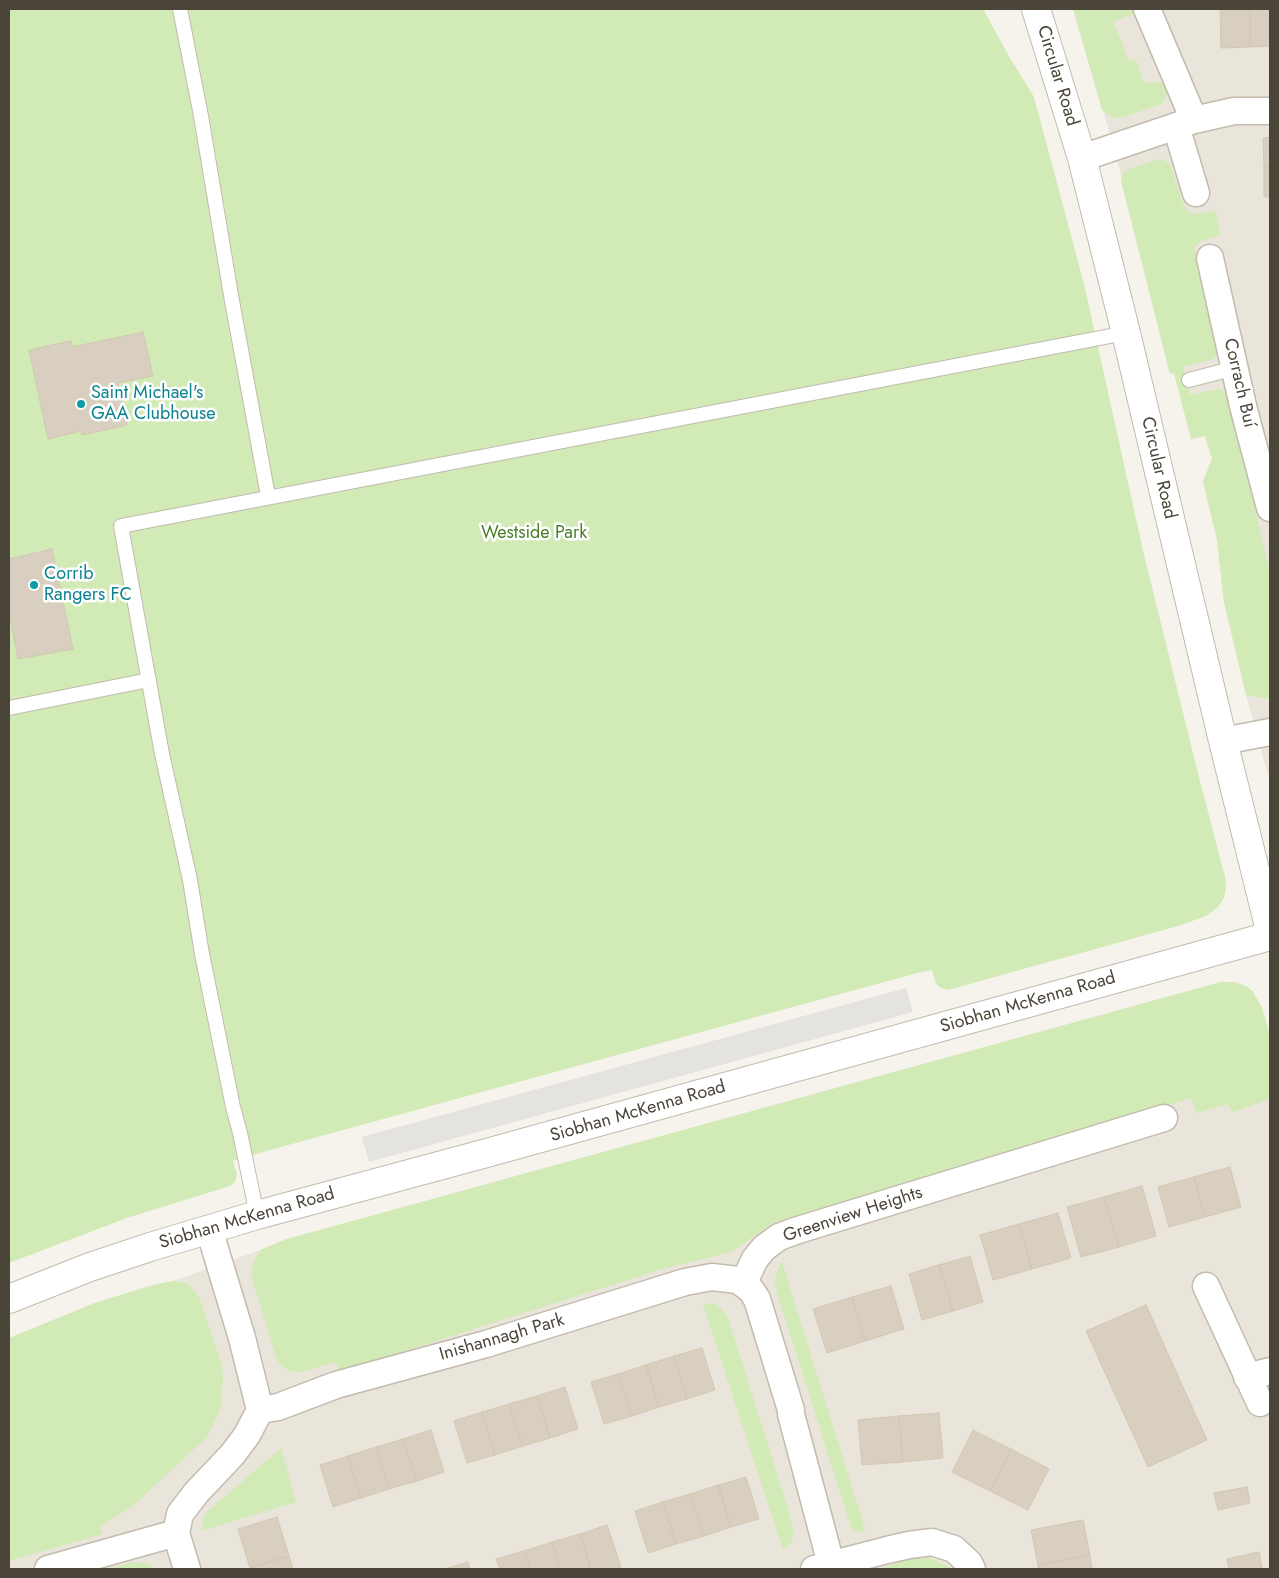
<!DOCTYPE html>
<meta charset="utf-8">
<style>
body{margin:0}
#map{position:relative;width:1279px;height:1578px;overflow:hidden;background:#f6f3ec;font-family:Jost,sans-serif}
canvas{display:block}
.frame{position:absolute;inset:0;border:10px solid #4b4439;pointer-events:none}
</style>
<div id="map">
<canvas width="1279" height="1578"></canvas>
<div class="frame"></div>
</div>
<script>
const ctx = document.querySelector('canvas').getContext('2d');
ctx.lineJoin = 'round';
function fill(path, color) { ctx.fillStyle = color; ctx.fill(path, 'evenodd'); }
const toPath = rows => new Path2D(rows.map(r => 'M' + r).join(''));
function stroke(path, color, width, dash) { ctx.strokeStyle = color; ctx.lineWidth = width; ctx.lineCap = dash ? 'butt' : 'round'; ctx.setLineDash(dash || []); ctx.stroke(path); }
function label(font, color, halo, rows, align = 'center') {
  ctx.font = font + ' Jost,sans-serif'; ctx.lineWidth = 5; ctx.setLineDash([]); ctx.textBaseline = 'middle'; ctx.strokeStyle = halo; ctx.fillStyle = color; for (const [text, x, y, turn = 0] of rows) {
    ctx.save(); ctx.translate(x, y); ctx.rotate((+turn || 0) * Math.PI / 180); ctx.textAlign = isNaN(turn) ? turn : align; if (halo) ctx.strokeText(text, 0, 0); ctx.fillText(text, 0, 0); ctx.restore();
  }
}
const residential = toPath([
 [1073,9,1270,9,1270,782,1246,695,1224,602,1217,540,1203,481,1212,459,1205,436,1191,439,1174,373,1170,374,1114,148],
 [1221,982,1234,982,1246,986,1253,992,1262,1008,1270,1036,1270,1569,9,1569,9,1338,95,1303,153,1285,173,1281,260,1250,287,1239]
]);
const green = toPath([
 [9,9,983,9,1010,58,1034,97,1085,288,1144,555,1198,773,1225,877,1226,887,1224,898,1218,907,1206,916,1178,926,948,990,941,988,936,984,932,970,917,973,270,1150,233,1161,237,1175,235,1182,230,1186,127,1218,9,1263],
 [1073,9,1132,9,1134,14,1113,21,1129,61,1136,59,1144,83,1155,82,1162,83,1166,87,1168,93,1162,104,1123,117,1114,118,1108,115,1102,110],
 [1160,159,1168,162,1171,166,1183,204,1188,212,1194,214,1216,211,1220,236,1201,241,1194,247,1216,351,1216,356,1213,359,1183,367,1190,395,1219,389,1227,394,1270,572,1270,699,1246,695,1224,602,1217,540,1203,481,1212,459,1205,436,1191,439,1174,373,1170,374,1121,181,1123,173,1130,169],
 [1221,982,1234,982,1246,986,1253,992,1262,1008,1270,1036,1270,1099,1233,1112,1227,1104,1197,1113,1191,1098,773,1223,731,1252,662,1269,339,1372,336,1362,309,1370,299,1372,290,1371,282,1367,276,1358,251,1275,254,1261,260,1250,287,1239],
 [782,1262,865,1529,865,1530,858,1532,854,1531,851,1527,777,1293,775,1283,776,1273],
 [173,1281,187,1283,200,1299,220,1359,223,1375,221,1408,207,1437,134,1505,100,1527,103,1534,9,1561,9,1338,95,1303,153,1285],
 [712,1303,718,1305,728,1318,789,1512,794,1534,791,1543,783,1550,703,1305],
 [281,1448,296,1502,201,1531,204,1517,208,1511],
 [930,1558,953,1569,879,1569,909,1559],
 [133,1562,150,1564,153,1569,109,1569]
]);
const parking = toPath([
 [906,988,913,1012,369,1162,362,1137]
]);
const building = toPath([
 [1220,9,1250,9,1250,47,1221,48,1220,9],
 [1250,9,1270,9,1270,46,1250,47,1250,9],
 [1270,137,1270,167,1264,167,1263,138,1270,137],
 [1264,167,1270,167,1270,197,1264,197,1264,167],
 [143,332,153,376,118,383,127,425,82,435,81,431,48,439,29,350,71,341,72,347,143,332],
 [52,549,73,649,18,659,9,612,9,559,52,549],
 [1230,1167,1241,1207,1205,1217,1194,1177,1230,1167],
 [1194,1177,1205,1217,1169,1227,1158,1187,1194,1177],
 [1142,1186,1156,1236,1119,1247,1104,1197,1142,1186],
 [1104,1197,1119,1247,1081,1257,1067,1207,1104,1197],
 [1058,1213,1071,1258,1032,1269,1019,1224,1058,1213],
 [1019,1224,1032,1269,993,1280,980,1235,1019,1224],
 [970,1256,983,1302,953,1311,939,1265,970,1256],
 [939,1265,953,1311,922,1320,909,1274,939,1265],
 [891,1286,904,1329,865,1341,852,1297,891,1286],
 [852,1297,865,1341,827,1353,813,1309,852,1297],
 [1146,1305,1207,1440,1148,1467,1086,1331,1146,1305],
 [702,1348,715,1390,687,1399,674,1356,702,1348],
 [674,1356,687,1399,659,1407,646,1365,674,1356],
 [646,1365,659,1407,632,1416,618,1374,646,1365],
 [618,1374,632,1416,604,1424,591,1382,618,1374],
 [565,1387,578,1429,550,1438,537,1396,565,1387],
 [537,1396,550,1438,523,1446,509,1404,537,1396],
 [509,1404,523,1446,495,1455,482,1412,509,1404],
 [482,1412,495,1455,467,1463,454,1421,482,1412],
 [939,1413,943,1458,903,1462,899,1416,939,1413],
 [899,1416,903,1462,862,1465,858,1420,899,1416],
 [431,1430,444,1472,417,1481,403,1439,431,1430],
 [973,1430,1011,1449,990,1491,952,1472,973,1430],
 [403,1439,417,1481,389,1489,376,1447,403,1439],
 [376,1447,389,1489,361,1498,348,1456,376,1447],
 [1011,1449,1049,1469,1028,1510,990,1491,1011,1449],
 [348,1456,361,1498,333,1507,320,1465,348,1456],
 [746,1477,759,1519,731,1527,718,1485,746,1477],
 [718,1485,731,1527,704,1536,690,1494,718,1485],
 [1247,1487,1250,1503,1218,1510,1214,1493,1247,1487],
 [690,1494,704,1536,676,1544,663,1502,690,1494],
 [663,1502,676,1544,648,1553,635,1511,663,1502],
 [277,1517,289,1556,250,1568,238,1529,277,1517],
 [1083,1520,1090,1555,1038,1565,1031,1530,1083,1520],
 [607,1525,621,1567,614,1569,591,1569,580,1534,607,1525],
 [580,1534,591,1569,560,1569,552,1542,580,1534],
 [552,1542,560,1569,530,1569,524,1551,552,1542],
 [524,1551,530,1569,500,1569,496,1559,524,1551],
 [1259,1552,1262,1568,1229,1569,1227,1559,1259,1552],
 [1090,1555,1092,1569,1038,1569,1038,1565,1090,1555],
 [289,1556,293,1569,251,1569,250,1568,289,1556],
 [468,1562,470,1569,445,1569,468,1562]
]);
const service = toPath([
 [180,9,201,116,232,301,268,496],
 [1189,380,1235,368],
 [9,708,149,680],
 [257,1215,240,1133,233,1107,202,954,190,880,162,754,121,526,1126,333]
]);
const minor = toPath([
 [1147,9,1194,120],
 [1176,126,1196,193],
 [1082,158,1194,120,1234,111,1270,111],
 [1210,258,1243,406,1270,508],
 [1223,741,1270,732],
 [743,1284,755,1259,764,1248,779,1237,795,1231,1164,1118],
 [1206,1286,1260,1403],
 [1247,1377,1270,1371],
 [260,1410,278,1407,336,1385,486,1344,685,1282,712,1277,738,1280,751,1290,757,1299,791,1410,791,1414,831,1564],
 [48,1569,176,1533],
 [187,1569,176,1533,180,1514,196,1493,232,1455,247,1435,260,1410,242,1338,209,1229],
 [814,1569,887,1550,909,1545,932,1542,954,1549,969,1563,972,1569]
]);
const tertiary = toPath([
 [1036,9,1082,158,1126,333,1223,741,1270,930],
 [9,1299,90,1267,150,1247,257,1215,483,1154,1270,936]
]);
const markers = [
 [81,404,5,"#0f9aa8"],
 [34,585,5,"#0f9aa8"]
];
const streetNames = [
 ["Circular Road",1057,76,73],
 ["Corrach Buí",1239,383,77],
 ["Circular Road",1158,468,77],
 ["Siobhan McKenna Road",1028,1003,-16],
 ["Siobhan McKenna Road",638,1112,-16],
 ["Greenview Heights",853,1215,-18],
 ["Siobhan McKenna Road",247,1219,-16],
 ["Inishannagh Park",502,1338,-16]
];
const cultureNames = [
 ["Saint Michael's",91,394],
 ["GAA Clubhouse",91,415],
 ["Corrib",44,575],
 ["Rangers FC",44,596]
];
const parkNames = [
 ["Westside Park",534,534]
];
fill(residential, '#eae5da');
fill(green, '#d2eab5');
fill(parking, '#e5e3e0');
fill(building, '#d8cfc1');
stroke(building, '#d3c7b4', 1);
stroke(service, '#c2bbae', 16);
stroke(minor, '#c2bbae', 29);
stroke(tertiary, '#c2bbae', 30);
stroke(service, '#fff', 14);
stroke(minor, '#fff', 26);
stroke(tertiary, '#fff', 28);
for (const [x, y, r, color] of markers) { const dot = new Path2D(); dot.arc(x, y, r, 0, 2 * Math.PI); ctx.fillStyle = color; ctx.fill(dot); stroke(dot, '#fff', 2); }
label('18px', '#4b4439', '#fff', streetNames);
label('18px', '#0d838f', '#fff', cultureNames, 'left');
label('18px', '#4a7f2a', '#fff', parkNames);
</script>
